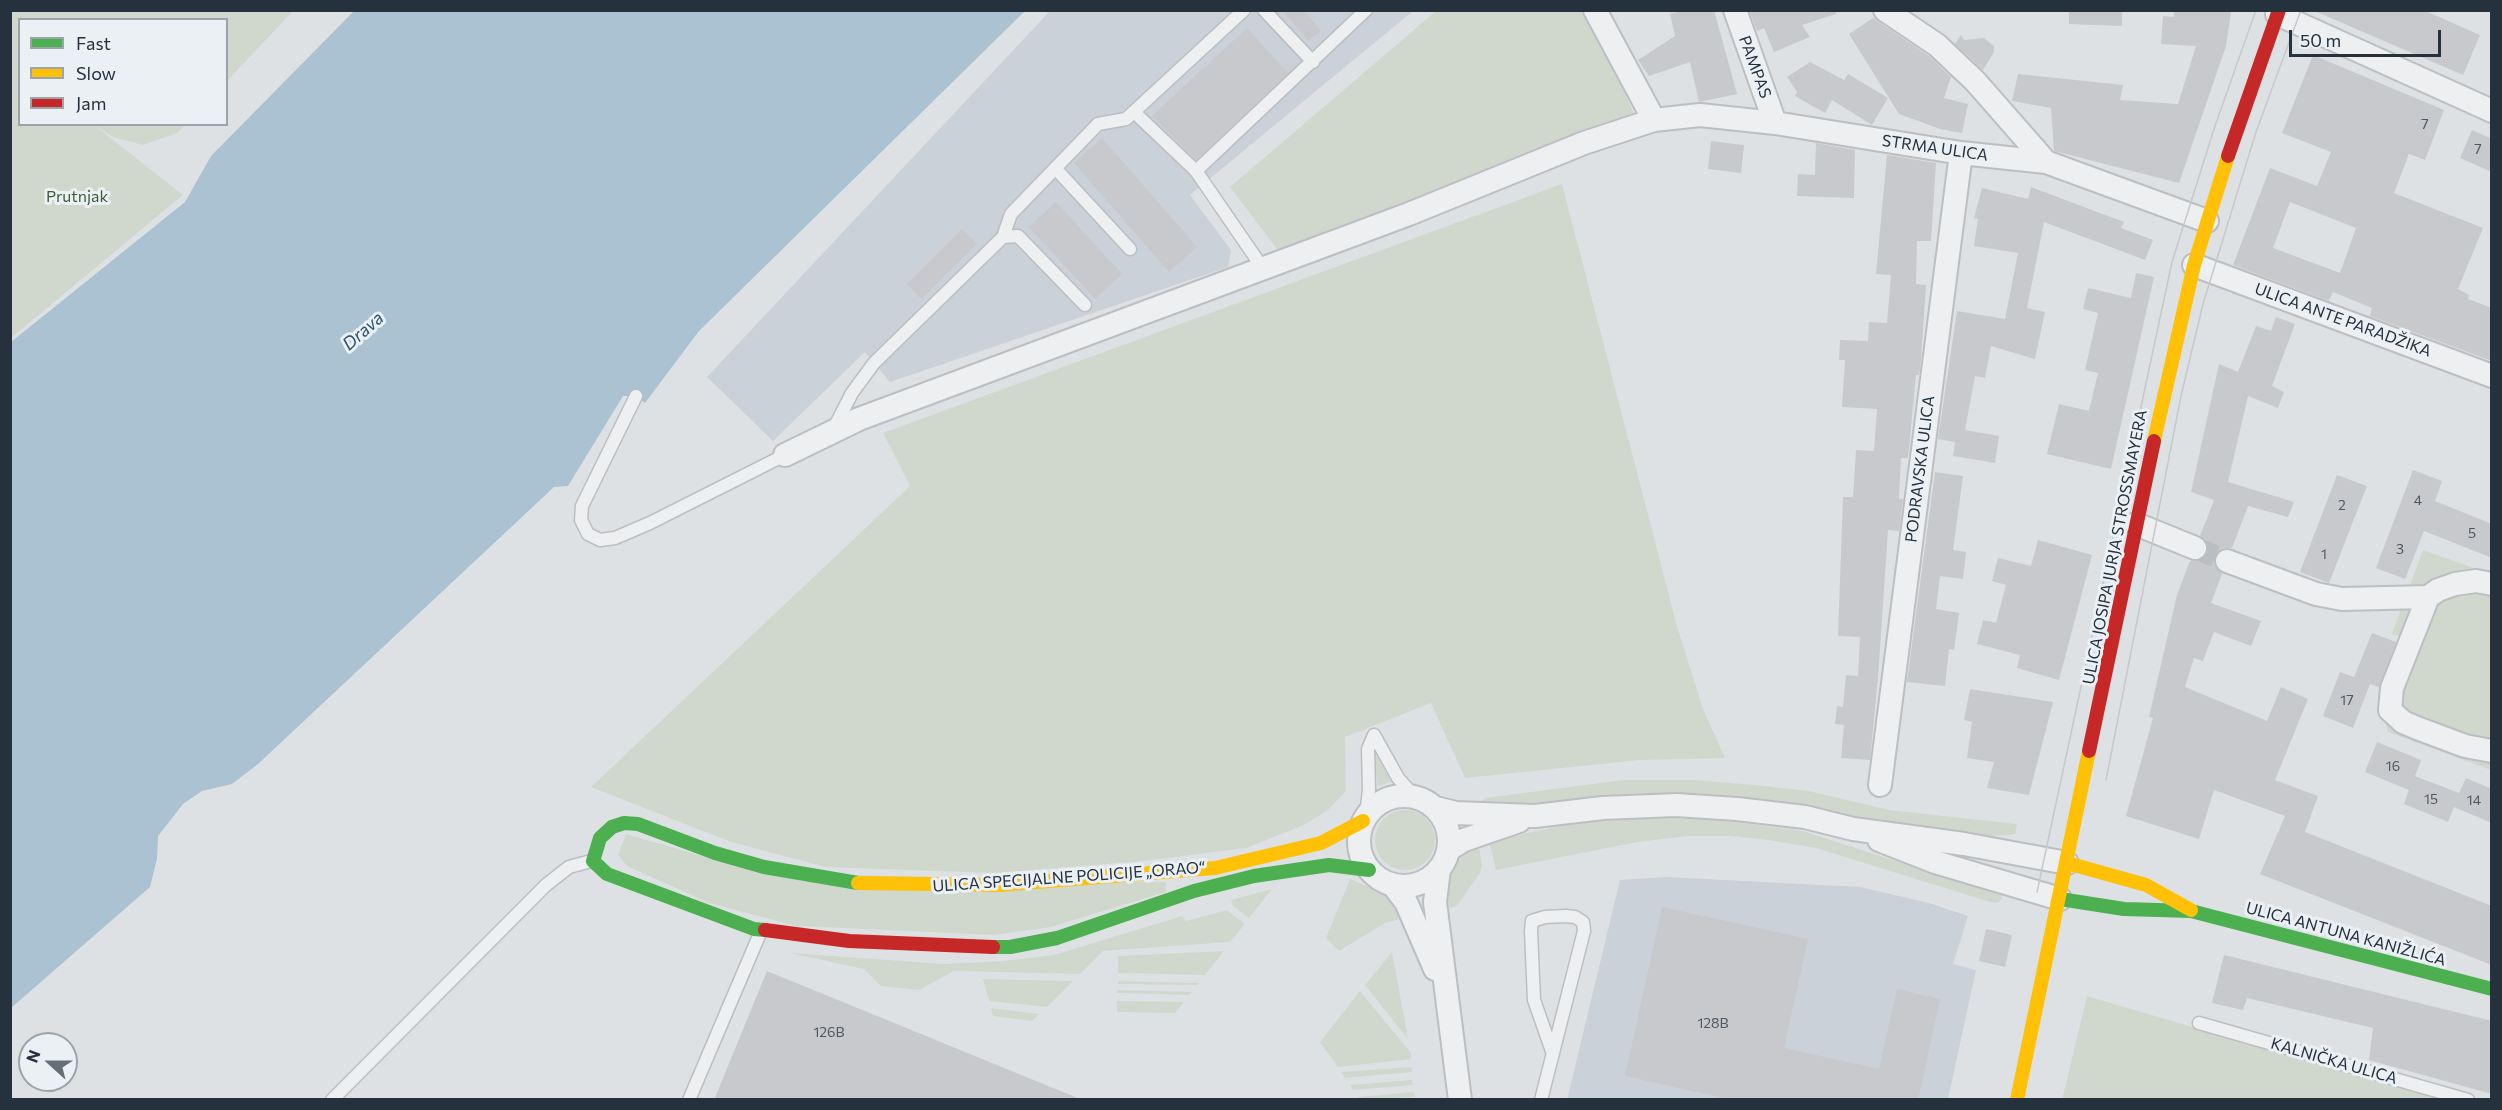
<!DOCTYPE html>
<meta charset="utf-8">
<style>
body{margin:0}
#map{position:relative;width:2502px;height:1110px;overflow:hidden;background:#dee1e4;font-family:Commissioner,sans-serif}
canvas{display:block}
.frame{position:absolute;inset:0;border:12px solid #25313d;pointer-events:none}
.legend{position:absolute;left:18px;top:18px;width:210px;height:108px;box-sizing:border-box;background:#ebf0f5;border:2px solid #9ca4ab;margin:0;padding:8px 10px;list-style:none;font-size:18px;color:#25313d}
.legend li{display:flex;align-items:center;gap:12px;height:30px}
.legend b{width:30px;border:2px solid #9ca4ab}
.north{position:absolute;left:18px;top:1032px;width:60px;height:60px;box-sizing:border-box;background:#ebf0f5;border:2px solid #9ca4ab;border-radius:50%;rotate:291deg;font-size:16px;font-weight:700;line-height:24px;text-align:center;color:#25313d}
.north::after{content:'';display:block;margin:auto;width:21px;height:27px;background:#666f77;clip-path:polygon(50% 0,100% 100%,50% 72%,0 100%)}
.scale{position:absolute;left:2289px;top:30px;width:152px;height:27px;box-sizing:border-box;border:3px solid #25313d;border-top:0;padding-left:8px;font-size:18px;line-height:21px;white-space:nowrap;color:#25313d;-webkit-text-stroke:4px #ebf0f5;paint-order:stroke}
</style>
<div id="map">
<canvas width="2502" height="1110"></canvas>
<div class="frame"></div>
<ul class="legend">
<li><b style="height:8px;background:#4caf50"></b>Fast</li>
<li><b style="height:8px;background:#ffc107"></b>Slow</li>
<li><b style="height:8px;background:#c62828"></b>Jam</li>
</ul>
<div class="north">N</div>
<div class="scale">50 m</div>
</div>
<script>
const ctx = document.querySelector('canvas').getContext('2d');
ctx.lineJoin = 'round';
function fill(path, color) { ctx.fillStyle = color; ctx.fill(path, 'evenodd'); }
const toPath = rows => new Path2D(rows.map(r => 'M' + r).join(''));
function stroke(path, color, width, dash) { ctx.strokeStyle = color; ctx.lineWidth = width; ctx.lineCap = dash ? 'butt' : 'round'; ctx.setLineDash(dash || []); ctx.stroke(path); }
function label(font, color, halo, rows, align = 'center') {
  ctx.font = font + ' Commissioner,sans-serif'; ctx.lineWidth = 6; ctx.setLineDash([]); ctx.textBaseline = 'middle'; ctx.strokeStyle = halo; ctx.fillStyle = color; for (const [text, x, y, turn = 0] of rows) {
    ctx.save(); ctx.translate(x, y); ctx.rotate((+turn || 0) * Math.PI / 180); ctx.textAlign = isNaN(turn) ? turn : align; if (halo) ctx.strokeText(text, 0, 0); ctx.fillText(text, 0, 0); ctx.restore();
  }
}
const built = toPath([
 [1050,11,1413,11,1190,195,1231,250,1228,267,890,382,865,352,773,441,707,377],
 [1667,877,1860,887,1929,903,1968,916,1953,964,1976,970,1948,1099,1567,1100,1620,880]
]);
const green = toPath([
 [10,11,293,11,227,81,226,20,20,20,20,124,185,125,177,133,143,145,113,137,94,125,183,195,11,338],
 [1436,11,1588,11,1634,114,1280,253,1230,187],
 [1562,184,1677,626,1703,709,1725,758,1640,760,1465,778,1431,703,1345,737,1346,791,1328,810,1304,825,1246,848,1144,861,994,873,825,867,731,842,591,787,910,486,883,433],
 [2423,550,2491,574,2491,770,2388,732,2382,711,2404,638,2392,634],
 [1372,747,1391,782,1378,786],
 [1623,780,1694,780,1755,785,1809,791,1889,810,2017,824,2015,834,1981,837,1885,825,1808,807,1681,796,1636,795,1522,805,1479,803,1485,798],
 '1375 840a30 30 0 1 1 60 0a30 30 0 1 1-60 0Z',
 [1705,818,1803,831,2002,895,2001,900,1997,903,1990,902,1816,848,1768,840,1730,836,1688,836,1638,842,1496,870,1489,841,1575,823,1640,819],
 [626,834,762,873,1166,882,1166,892,1051,927,994,935,796,926,709,903,627,866,618,855],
 [1479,846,1482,866,1480,873,1459,903,1455,907,1443,908,1450,872,1466,851],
 [1350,879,1385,894,1408,917,1385,923,1339,951,1326,938],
 [1272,889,1249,918,1233,906,1231,900],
 [1227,910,1245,924,1230,942,1103,951,1080,974,954,971,919,990,881,986,864,969,790,953,944,964,1003,961,1054,955,1182,916,1186,921],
 [1224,951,1205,975,1118,973,1118,956],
 [1392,952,1408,1039,1365,985],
 [983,979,1073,981,1047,1007,989,1001],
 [1118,981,1199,983,1197,985,1118,984],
 [1118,990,1192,992,1189,995,1117,993],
 [1360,991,1411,1053,1411,1059,1338,1067,1320,1042],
 [2087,996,2437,1099,2062,1100],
 [1117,1001,1184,1002,1175,1013,1117,1012],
 [991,1008,1039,1014,1032,1021,993,1016],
 [1412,1067,1412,1072,1345,1078,1341,1072],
 [1412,1080,1413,1085,1353,1090,1350,1085],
 [1414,1092,1415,1097,1360,1100,1358,1097]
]);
const water = toPath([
 [354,11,1025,11,699,331,645,403,636,396,623,396,568,486,554,487,258,764,232,784,202,791,183,804,158,836,157,859,150,887,11,1008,11,342,185,202,211,156]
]);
const building = toPath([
 [1282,10,1304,10,1321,31,1308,41],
 [1686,10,1714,10,1737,94,1699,102,1690,62,1649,76,1638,60,1675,36,1670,14],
 [1749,10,1836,10,1836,14,1802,25,1810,37,1774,52,1764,28,1757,31],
 [2069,10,2122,10,2122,26,2069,24],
 [2174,10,2231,12,2226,46,2179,183,2054,151,2051,108,2012,101,2018,74,2123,85,2120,100,2178,104,2196,46,2161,44,2163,16,2174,17],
 [2312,10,2423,10,2480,35,2463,75],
 [1873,18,1929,56,1951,77,1944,98,1968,104,1962,133,1940,129,1899,114,1849,34],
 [1247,28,1288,73,1196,160,1152,116],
 [1961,35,1964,40,1984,38,1994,46,1994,52,1983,70,1955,44],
 [2313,55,2444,110,2425,160,2409,154,2394,193,2483,228,2458,289,2469,295,2468,299,2492,308,2492,361,2370,316,2372,308,2333,292,2329,301,2233,265,2270,168,2317,186,2331,152,2282,133],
 [2290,202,2356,228,2340,273,2273,248],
 [1810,62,1844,80,1848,74,1888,98,1872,125,1832,100,1825,113,1795,96,1797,92,1787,77],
 [2472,130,2492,139,2492,172,2460,158],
 [1102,138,1197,247,1169,272,1074,163],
 [1711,141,1744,145,1741,173,1708,169],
 [1816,143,1855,150,1854,198,1797,196,1798,174,1815,175],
 [1887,155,1936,163,1931,241,1917,241,1916,284,1926,285,1921,360,1919,375,1916,375,1908,458,1901,458,1899,499,1903,499,1899,531,1888,530,1878,678,1870,760,1841,758,1844,725,1835,724,1837,706,1843,707,1846,675,1858,676,1860,637,1838,636,1843,497,1853,497,1856,450,1874,451,1877,409,1842,407,1845,360,1839,360,1840,340,1868,341,1869,322,1887,323,1891,275,1876,274],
 [2031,187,2124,222,2121,228,2153,240,2145,260,2044,222,2027,308,2045,312,2035,359,1991,346,1985,378,1975,376,1965,430,1999,436,1995,463,1953,456,1955,442,1938,439,1957,311,2005,319,2018,253,1974,246,1978,219,1974,218,1982,188,2028,199],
 [1056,202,1122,274,1095,299,1029,227],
 [962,229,977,244,921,299,907,284],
 [2136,273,2154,277,2111,469,2047,454,2059,404,2089,411,2098,373,2085,370,2098,313,2083,309,2088,288,2131,298],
 [2276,317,2295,324,2272,386,2284,392,2278,408,2248,396,2228,482,2294,502,2288,517,2248,506,2232,548,2224,548,2215,556,2214,564,2222,574,2211,603,2261,621,2251,646,2214,632,2203,661,2194,658,2185,687,2267,721,2281,687,2308,699,2275,780,2318,796,2305,832,2492,906,2492,965,2260,874,2285,816,2214,790,2199,839,2126,816,2153,718,2149,717,2177,595,2190,561,2203,559,2208,553,2206,540,2200,536,2214,500,2191,492,2219,364,2238,372,2256,326,2271,331],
 [2413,470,2442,481,2435,501,2492,524,2492,558,2424,531,2405,579,2376,568],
 [1935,472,1963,476,1953,550,1966,552,1963,579,1940,576,1936,609,1959,613,1954,650,1949,649,1945,686,1907,682],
 [2337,475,2367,486,2329,583,2300,572],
 [2038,540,2092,555,2059,680,2017,668,2020,655,1977,644,1983,620,1996,623,2006,585,1992,581,1998,558,2031,566],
 [2372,633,2396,642,2379,687,2370,684,2353,728,2323,716,2340,672,2354,677],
 [1970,689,2053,702,2029,795,1987,788,1994,762,1967,758,1972,722,1964,720],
 [2377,742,2421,760,2415,776,2459,793,2466,778,2492,789,2492,823,2454,807,2448,822,2404,804,2409,790,2365,772],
 [1662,907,1808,939,1784,1048,1879,1069,1897,989,1940,999,1918,1100,1732,1100,1625,1076],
 [1986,929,2012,935,2005,967,1979,961],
 [2224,955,2492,1021,2492,1094,2369,1060,2373,1028,2247,998,2243,1010,2212,1003],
 [767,971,1080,1099,1079,1100,714,1100]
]);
const streetTunnel = toPath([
 [2195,548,2227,561]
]);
const lane = toPath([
 [1264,10,1313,62],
 [1134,112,1196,171,1262,267],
 [1055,168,1130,249],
 [1196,171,1366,10],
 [1003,237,1018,236,1085,305],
 [636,396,582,506,581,520,588,534,600,540,615,538,650,523,785,455],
 [834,428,852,393,874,363,1003,237,1011,214,1098,124,1126,119,1244,10],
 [1374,735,1398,778,1414,796],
 [1366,816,1369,789,1368,749,1374,735],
 [2199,1023,2468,1100],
 [332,1100,546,885,569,867,591,861],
 [689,1100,761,931],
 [1541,1100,1584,931,1583,922,1575,917,1566,916,1545,917,1532,921,1531,931,1534,1000,1553,1054]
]);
const street = toPath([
 [1595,10,1654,120],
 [1735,10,1775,123],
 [1885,10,1937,45,1975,81,2046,162],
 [2277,14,2492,111],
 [2194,265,2492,376],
 [785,455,859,419,1409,214,1584,143,1654,120,1700,115,1775,123,1961,153,2046,162,2207,221],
 [2136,524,2195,548],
 [2227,561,2316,594,2342,599,2428,597,2438,590,2455,584,2476,581,2492,584],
 [2428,597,2392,688,2390,710,2403,722,2417,728,2465,746,2492,751],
 [1880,785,1961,153],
 '1359 841a45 45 0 1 1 90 0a45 45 0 1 1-90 0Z',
 [1436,808,1456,813,1535,816,1603,808,1676,805,1737,809,1805,817,1853,829,1964,844,2067,863],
 [1879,840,1935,862,2060,899],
 [1448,850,1464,840,1519,821],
 [1439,869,1435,902,1460,1100],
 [1393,885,1406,902,1435,969]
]);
const fast = toPath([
 [2060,899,2124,909,2191,911,2492,989],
 [765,930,754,929,607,874,593,861,600,838,612,827,624,823,638,824,715,853,764,867,858,883],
 [993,947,1010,947,1057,938,1194,891,1254,876,1329,865,1369,870]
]);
const slow = toPath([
 [2154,441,2194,265,2228,156],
 [2067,863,2146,885,2191,910],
 [858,883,998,885,1215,868,1321,843,1363,821],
 [2017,1100,2089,751]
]);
const jam = toPath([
 [2228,156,2279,10],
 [2089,751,2154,441],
 [765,930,849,941,993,947]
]);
const tram = toPath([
 [2106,780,2181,396,2203,304,2256,132,2301,10],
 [2037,892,2172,262,2215,126,2256,10]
]);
const numberNames = [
 ["7",2425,124],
 ["7",2478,149],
 ["4",2418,500],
 ["2",2342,505],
 ["5",2472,533],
 ["3",2400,549],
 ["1",2324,554],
 ["17",2347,700],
 ["16",2393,766],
 ["15",2431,799],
 ["14",2474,800],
 ["128B",1713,1023],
 ["126B",829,1032]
];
const streetNames = [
 ["PAMPAS",1755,67,70],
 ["STRMA ULICA",1935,148,8],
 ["ULICA ANTE PARADŽIKA",2343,320,20],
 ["PODRAVSKA ULICA",1920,469,-83],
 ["ULICA JOSIPA JURJA STROSSMAYERA",2115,547,-79],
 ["ULICA SPECIJALNE POLICIJE „ORAO“",1069,877,-4],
 ["ULICA ANTUNA KANIŽLIĆA",2346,934,15],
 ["KALNIČKA ULICA",2334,1061,16]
];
const parkNames = [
 ["Prutnjak",77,197]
];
const waterNames = [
 ["Drava",363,331,-41]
];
fill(built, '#cbd1d8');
fill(green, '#d0d8ce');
fill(water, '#aac2d1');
fill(building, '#c7c9cc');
stroke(streetTunnel, '#b9bec3', 22, [22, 11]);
stroke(lane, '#bcbfc2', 15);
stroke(street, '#bcbfc2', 26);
stroke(lane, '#edeff1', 12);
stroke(street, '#edeff1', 22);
stroke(fast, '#4caf50', 14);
stroke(slow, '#ffc107', 14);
stroke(jam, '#c62828', 14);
stroke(tram, '#c6c9cc', 1.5);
label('14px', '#4e5862', null, numberNames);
label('16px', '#25313d', '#ebf0f5', streetNames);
label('16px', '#3f5a31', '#ebf0f5', parkNames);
label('italic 18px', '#2d5673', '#ebf0f5', waterNames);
</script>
